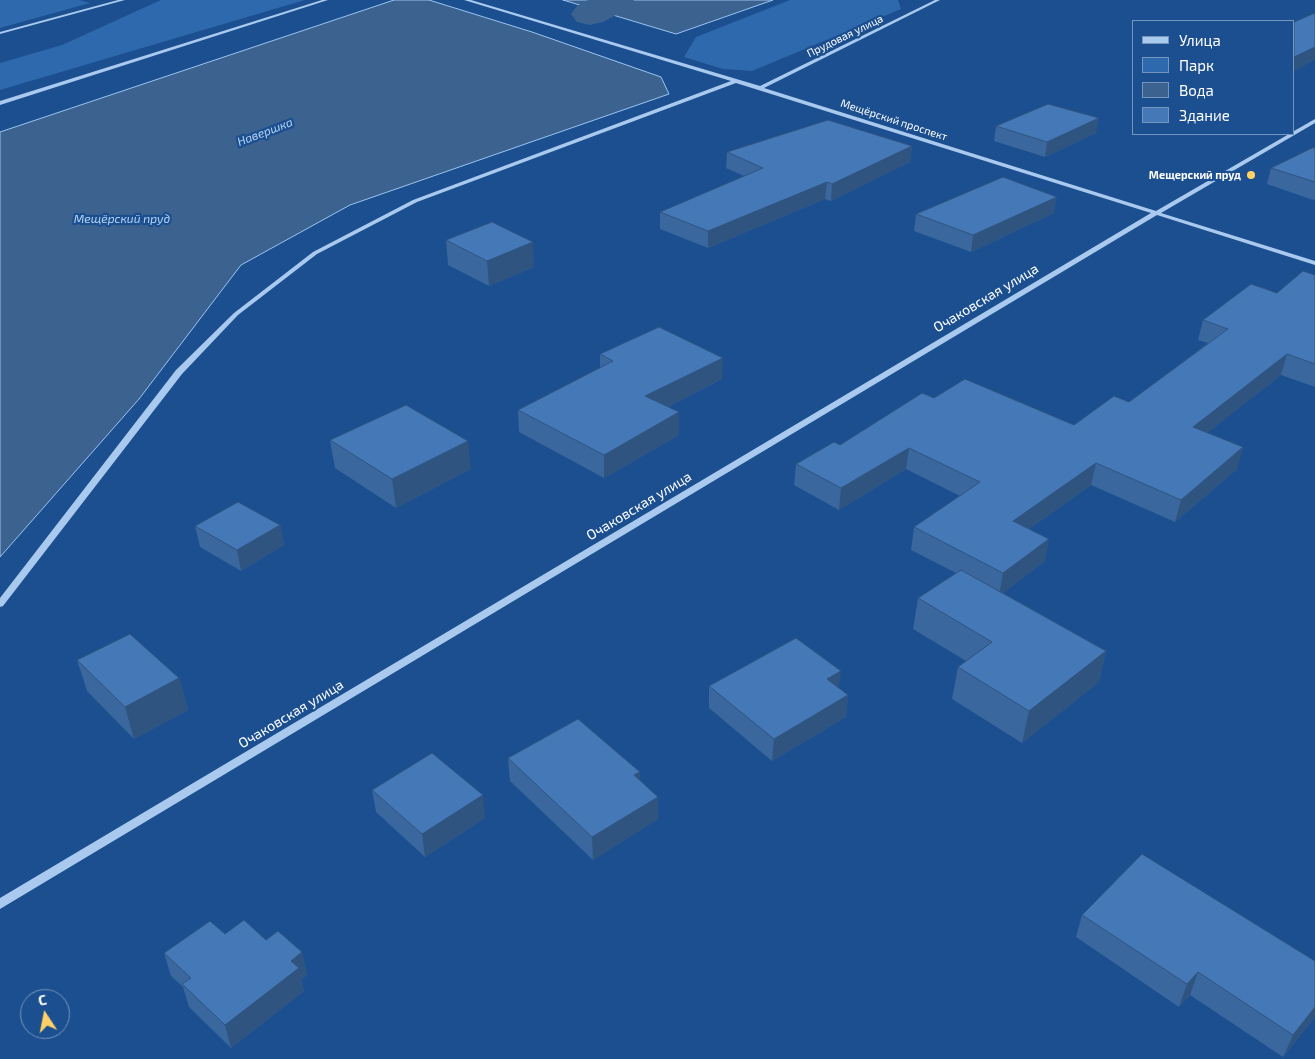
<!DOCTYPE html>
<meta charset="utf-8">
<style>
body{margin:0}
#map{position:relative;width:1315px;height:1059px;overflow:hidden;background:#1b4f8f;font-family:"Exo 2",sans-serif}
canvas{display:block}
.legend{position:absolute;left:1132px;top:20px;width:162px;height:115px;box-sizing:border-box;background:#1b4f8f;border:1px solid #7695bc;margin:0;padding:6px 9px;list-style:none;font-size:15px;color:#fff}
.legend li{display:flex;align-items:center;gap:10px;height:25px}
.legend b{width:25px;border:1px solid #7695bc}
.north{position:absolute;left:20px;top:989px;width:50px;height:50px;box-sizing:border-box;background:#1b4f8f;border:1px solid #7695bc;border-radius:50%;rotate:349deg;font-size:14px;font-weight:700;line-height:20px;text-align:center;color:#fff}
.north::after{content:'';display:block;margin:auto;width:18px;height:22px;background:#ffd166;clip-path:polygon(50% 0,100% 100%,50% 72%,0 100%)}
</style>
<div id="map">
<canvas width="1315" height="1059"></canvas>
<ul class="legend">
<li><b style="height:6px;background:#a9c9ee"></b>Улица</li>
<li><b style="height:14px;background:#2e69ad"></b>Парк</li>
<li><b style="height:14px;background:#3c6290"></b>Вода</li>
<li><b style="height:14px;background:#4478b7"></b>Здание</li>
</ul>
<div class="north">С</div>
</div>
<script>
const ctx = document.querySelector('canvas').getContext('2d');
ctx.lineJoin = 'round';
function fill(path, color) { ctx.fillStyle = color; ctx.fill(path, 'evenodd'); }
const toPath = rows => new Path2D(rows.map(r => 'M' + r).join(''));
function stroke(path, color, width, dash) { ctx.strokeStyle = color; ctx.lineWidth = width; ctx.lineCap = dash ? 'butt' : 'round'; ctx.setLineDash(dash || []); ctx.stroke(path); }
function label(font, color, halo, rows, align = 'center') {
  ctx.font = font + ' "Exo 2",sans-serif'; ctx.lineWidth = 4.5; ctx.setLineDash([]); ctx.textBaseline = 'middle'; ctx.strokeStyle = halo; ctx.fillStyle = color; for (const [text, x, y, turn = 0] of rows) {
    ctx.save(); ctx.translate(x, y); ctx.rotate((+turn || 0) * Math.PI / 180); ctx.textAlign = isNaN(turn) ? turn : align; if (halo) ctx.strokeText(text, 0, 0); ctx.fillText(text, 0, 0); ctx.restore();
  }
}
const green = toPath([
 [0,0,79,0,90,3,0,28],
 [161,0,305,0,0,90,0,63,62,45],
 [790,0,898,0,901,9,752,71,723,69,684,57,696,37]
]);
const water = toPath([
 [394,0,429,0,532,32,661,77,669,94,350,205,241,265,139,399,0,557,0,132,394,0],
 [563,0,773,0,676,34,563,0]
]);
const river = toPath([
 [588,0,634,0,629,8,603,22,590,25,577,22,571,14,577,6,588,0]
]);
const minor = toPath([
 [118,0,125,0,0,34,0,32,118,0],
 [322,0,328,0,0,105,0,101,322,0],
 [464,0,471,0,760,86,935,0,940,0,764,88,1156,211,1289,134,1294,134,1294,131,1315,119,1315,123,1161,213,1315,261,1315,265,1157,215,0,909,0,898,1151,213,736,83,417,202,317,254,238,315,182,374,3,606,0,607,0,598,176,370,234,313,313,252,413,200,731,81,464,0]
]);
const wall = toPath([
 [996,126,1096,133,1045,157,994,141],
 [912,146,910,162,831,201,825,199,708,248,660,229,660,212,744,176,726,168,727,152],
 [1315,147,1315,199,1313,200,1267,184,1271,168],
 [1054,213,971,252,914,231,916,214],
 [446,240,534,267,489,286,448,265],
 [1315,275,1315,387,1281,375,1207,433,1237,469,1175,522,1091,485,1029,529,1045,561,1003,593,1106,651,1099,682,1022,743,952,699,958,667,966,661,913,629,918,598,956,573,911,550,914,527,960,496,906,469,839,510,794,485,796,464,840,445,934,398,1074,425,1129,402,1208,343,1198,340,1203,320,1277,293],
 [600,354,722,379,668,407,679,412,679,435,604,478,519,432,518,410,600,368],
 [330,440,471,469,396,508,335,468],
 [280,525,284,545,241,571,200,547,195,526],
 [77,660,179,678,188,710,134,739,87,691],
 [709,686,839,688,848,695,846,717,772,761,709,708],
 [508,758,640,781,658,819,593,860,510,781],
 [372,790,485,818,425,857,376,812],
 [1082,915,1315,1017,1283,1057,1190,995,1179,1007,1076,937],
 [225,934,266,940,302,952,307,975,301,980,304,991,231,1048,189,1007,183,987,171,976,164,953]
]);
const shadedWall = toPath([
 [1315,47,1315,60,1294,71,1294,57],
 [1099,118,1096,133,1045,157,1047,142],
 [912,146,910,162,831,201,832,184],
 [827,182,825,199,708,248,708,231],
 [1057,197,1054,213,971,252,973,235],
 [533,242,534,267,489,286,487,261],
 [1287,354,1281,375,1187,449,1193,427],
 [723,358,722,379,646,418,645,396],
 [679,412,679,435,604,478,604,455],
 [468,441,471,469,396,508,392,479],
 [1243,447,1237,469,1175,522,1181,500],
 [909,448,906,469,839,510,841,488],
 [1096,463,1091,485,1009,543,1013,521],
 [280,525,284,545,241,571,237,550],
 [1049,539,1045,561,999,596,1003,573],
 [1106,651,1099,682,1022,743,1029,711],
 [841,671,838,693,827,679],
 [179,678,188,710,134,739,125,707],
 [848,695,846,717,772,761,774,739],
 [640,772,640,794,634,775],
 [483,795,485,818,425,857,422,834],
 [658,797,658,819,593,860,592,837],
 [302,952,307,975,301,980,304,991,231,1048,225,1025,291,961],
 [1198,972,1190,995,1179,1007,1187,984],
 [1315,1007,1315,1017,1283,1057,1293,1035]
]);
const building = toPath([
 [1315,13,1315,47,1294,57,1294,22,1315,13],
 [1048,104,1099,118,1047,142,996,126,1048,104],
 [828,120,912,146,832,184,827,182,708,231,660,212,763,168,727,152,828,120],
 [1315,147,1315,182,1271,168,1310,149,1315,147],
 [1003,177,1057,197,973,235,916,214,1003,177],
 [492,222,533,242,487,261,446,240,492,222],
 [1303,271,1315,275,1315,364,1287,354,1193,427,1243,447,1181,500,1096,463,1013,521,1049,539,1003,573,914,527,980,482,909,448,841,488,796,464,834,442,840,445,922,393,934,398,965,379,1074,425,1114,396,1129,402,1228,329,1203,320,1251,284,1277,293,1303,271],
 [659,327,723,358,645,396,679,412,604,455,518,410,613,361,600,354,659,327],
 [406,405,468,441,392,479,330,440,406,405],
 [238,502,280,525,237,550,195,526,238,502],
 [961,570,1106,651,1029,711,958,667,992,642,918,598,961,570],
 [130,634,179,678,125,707,77,660,130,634],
 [796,638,841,671,827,679,848,695,774,739,709,686,796,638],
 [578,719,640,772,634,775,658,797,592,837,508,758,578,719],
 [432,753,483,795,422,834,372,790,432,753],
 [1142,854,1315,961,1315,1007,1293,1035,1198,972,1187,984,1082,915,1142,854],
 [244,920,266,940,278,931,302,952,291,961,299,968,225,1025,182,984,191,978,164,953,210,921,225,934,244,920]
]);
const markers = [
 [1251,175,5,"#ffd166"]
];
const farStreetnames = [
 ["Прудовая улица",845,36,-26],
 ["Мещёрский проспект",894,120,18]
];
const farPoinames = [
 ["Мещерский пруд",1241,175]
];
const farWaternames = [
 ["Навершка",265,132,-21],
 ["Мещёрский пруд",122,219]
];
const streetNames = [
 ["Очаковская улица",986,298,-31],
 ["Очаковская улица",639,506,-31],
 ["Очаковская улица",291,714,-31]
];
fill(green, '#2e69ad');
fill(water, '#3c6290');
stroke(water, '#9cc4f0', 1);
fill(river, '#3c6290');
fill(minor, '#a9c9ee');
fill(wall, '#3a679d');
fill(shadedWall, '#305480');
fill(building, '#4478b7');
stroke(building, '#305480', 1);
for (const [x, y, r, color] of markers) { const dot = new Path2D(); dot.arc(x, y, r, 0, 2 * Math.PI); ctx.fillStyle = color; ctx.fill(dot); stroke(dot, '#1b4f8f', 2); }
label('11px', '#fff', '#1b4f8f', farStreetnames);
label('bold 11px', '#fff', '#1b4f8f', farPoinames, 'right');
label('italic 12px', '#b5d3f5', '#1b4f8f', farWaternames);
label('14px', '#fff', '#1b4f8f', streetNames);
</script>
